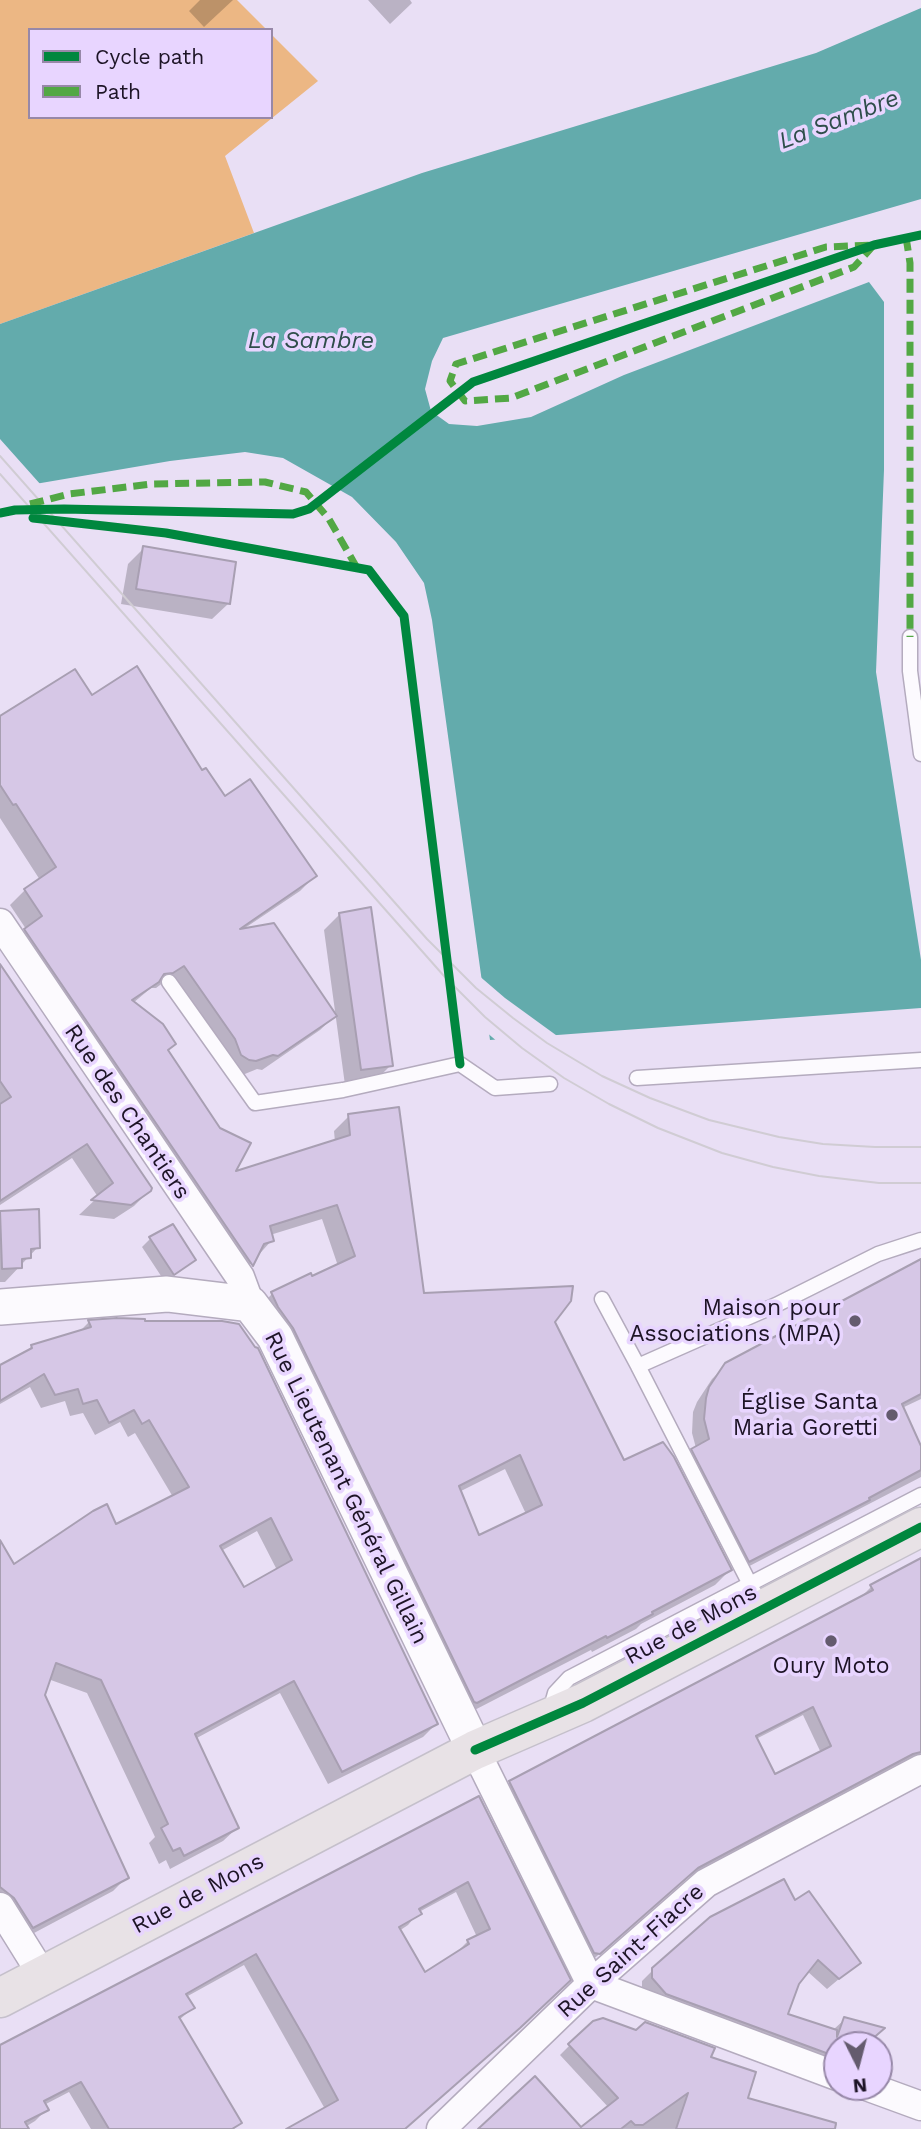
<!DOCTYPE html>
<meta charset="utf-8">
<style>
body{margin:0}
#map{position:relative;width:921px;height:2129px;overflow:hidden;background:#e9dff5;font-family:"Work Sans",sans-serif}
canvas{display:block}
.legend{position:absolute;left:28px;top:28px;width:245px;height:91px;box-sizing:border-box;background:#e8d5ff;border:2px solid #9788a8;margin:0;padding:9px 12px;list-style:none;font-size:21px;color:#1d1426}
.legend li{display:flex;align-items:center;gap:14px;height:35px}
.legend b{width:35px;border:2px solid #9788a8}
.north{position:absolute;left:823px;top:2031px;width:70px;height:70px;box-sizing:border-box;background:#e8d5ff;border:2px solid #9788a8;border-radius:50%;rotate:174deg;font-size:19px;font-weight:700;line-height:28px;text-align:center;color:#1d1426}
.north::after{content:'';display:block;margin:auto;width:24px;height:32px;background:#645b6e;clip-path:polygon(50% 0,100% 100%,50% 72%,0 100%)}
</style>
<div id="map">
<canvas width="921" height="2129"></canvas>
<ul class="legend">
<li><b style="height:9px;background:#00873e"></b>Cycle path</li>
<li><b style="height:9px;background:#52a844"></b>Path</li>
</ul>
<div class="north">N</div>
</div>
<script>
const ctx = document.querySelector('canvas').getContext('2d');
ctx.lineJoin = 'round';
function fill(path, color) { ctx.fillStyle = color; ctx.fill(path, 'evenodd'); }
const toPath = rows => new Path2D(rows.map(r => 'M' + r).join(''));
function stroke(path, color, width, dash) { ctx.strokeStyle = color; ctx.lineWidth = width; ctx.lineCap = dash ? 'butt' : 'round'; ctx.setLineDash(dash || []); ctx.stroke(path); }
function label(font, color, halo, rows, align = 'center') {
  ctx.font = font + ' "Work Sans",sans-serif'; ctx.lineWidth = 7; ctx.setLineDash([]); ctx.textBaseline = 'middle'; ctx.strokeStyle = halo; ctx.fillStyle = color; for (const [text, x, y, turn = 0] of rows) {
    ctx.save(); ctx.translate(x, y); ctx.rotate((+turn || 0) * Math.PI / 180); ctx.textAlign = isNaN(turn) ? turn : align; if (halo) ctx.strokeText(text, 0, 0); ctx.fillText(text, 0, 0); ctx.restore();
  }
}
const green = toPath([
 [0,0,237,0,267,30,30,30,30,117,271,117,271,34,318,81,225,156,254,233,0,324]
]);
const water = toPath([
 [921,8,921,199,443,338,432,361,425,389,431,411,449,424,477,426,531,417,624,375,869,282,884,302,884,470,876,672,921,960,921,1008,490,1040,432,620,424,583,396,542,352,497,283,458,245,452,170,461,0,490,0,324,422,173,816,53]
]);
const pier = toPath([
 [0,439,41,485,2,493,0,490],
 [477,974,505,998,560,1038,499,1043,485,1031]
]);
const shadow = toPath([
 [200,0,233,0,204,27,189,11],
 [368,0,410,0,412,3,390,24],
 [144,548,228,604,212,619,121,604,128,564],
 [91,697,202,773,224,799,315,876,300,891,242,930,335,1016,320,1030,262,1070,257,1069,240,1076,168,979,156,988,151,988,133,1003,167,1051,233,1174,335,1142,334,1131,349,1116,423,1295,553,1322,624,1463,730,1570,715,1585,641,1624,636,1629,592,1652,591,1650,461,1717,257,1309,272,1294,338,1266,322,1219,270,1235,272,1240,237,1279,10,945,26,929,10,905,25,890,40,880,0,818,0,718],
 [505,1469,526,1514,479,1537,459,1492],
 [340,914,391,1065,375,1081,345,1085,324,930],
 [0,968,150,1190,134,1206,114,1219,79,1215,98,1197,72,1158,0,1205],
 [37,1211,38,1247,5,1282,0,1282,0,1213],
 [150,1239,194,1260,165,1282,142,1247],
 [921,1261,921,1399,902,1408,921,1446,921,1477,736,1573,679,1463,696,1448,692,1433,693,1412,697,1402,712,1379,726,1365],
 [117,1320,436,1724,423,1737,328,1784,280,1693,195,1739,237,1828,223,1841,170,1869,166,1860,159,1864,149,1843,155,1837,87,1693,48,1679,43,1695,127,1877,113,1891,19,1941,0,1911,0,1547,14,1567,115,1526,173,1497,135,1433,128,1437,120,1422,95,1435,83,1413,70,1416,65,1401,41,1408,30,1387,0,1404,0,1368,21,1357,32,1346,79,1332,89,1322],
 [257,1531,277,1570,243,1589,221,1551],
 [921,1560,921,1762,902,1764,686,1878,589,1963,500,1792,510,1782,861,1597,871,1587],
 [803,1715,821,1753,774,1776,756,1739],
 [478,1798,569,1980,405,2129,296,2129,325,2109,244,1965,186,1997,193,2008,179,2020,240,2122,234,2129,91,2129,69,2092,44,2105,47,2109,35,2121,22,2129,0,2129,0,2047],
 [456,1892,477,1937,468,1941,456,1953,424,1975,399,1931,408,1925,419,1912],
 [794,1902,858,1963,827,1989,807,1971,797,1983,786,2015,833,2030,845,2019,872,2039,867,2045,837,2045,837,2071,642,1989,642,1981,654,1969],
 [570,2045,709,2058,745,2099,804,2116,806,2114,837,2124,835,2129,581,2129,609,2108,560,2055]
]);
const building = toPath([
 [143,546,236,562,230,604,136,589,143,546],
 [137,666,202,770,206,768,225,796,250,779,317,876,240,929,274,923,337,1016,278,1056,273,1055,256,1061,249,1060,241,1055,235,1039,184,966,173,973,164,974,159,982,132,1000,163,1024,176,1044,168,1050,220,1128,251,1143,236,1171,350,1135,348,1114,399,1107,424,1293,573,1286,571,1301,555,1322,624,1460,663,1442,674,1457,732,1570,652,1612,653,1614,607,1638,606,1636,477,1703,474,1702,293,1328,278,1307,271,1292,311,1273,312,1276,355,1256,337,1205,270,1226,274,1241,264,1244,253,1266,24,929,42,916,24,889,56,867,16,804,13,805,0,785,0,716,75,669,92,695,137,666],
 [520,1455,542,1505,479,1535,459,1486,520,1455],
 [371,907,393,1066,361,1070,339,913,371,907],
 [0,964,152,1188,151,1191,131,1205,91,1200,113,1183,87,1144,0,1201,0,1104,11,1097,0,1081,0,964],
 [39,1209,40,1248,31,1249,31,1258,22,1259,22,1268,2,1269,0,1211,39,1209],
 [173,1224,196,1260,174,1275,149,1237,173,1224],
 [921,1259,921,1394,902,1404,921,1446,921,1470,869,1498,870,1500,749,1562,691,1449,709,1439,704,1419,706,1398,709,1387,725,1363,921,1259],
 [117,1318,145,1319,145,1321,222,1321,239,1324,255,1347,258,1348,438,1724,342,1772,294,1681,195,1734,239,1828,184,1856,180,1848,173,1851,161,1828,168,1824,101,1680,56,1663,45,1695,129,1878,33,1928,14,1898,0,1887,0,1540,14,1564,93,1511,107,1504,116,1524,189,1487,149,1420,142,1424,134,1410,109,1423,97,1400,83,1404,78,1389,55,1395,44,1374,0,1401,0,1365,32,1348,31,1345,91,1327,88,1320,117,1318],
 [271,1518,292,1560,244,1587,220,1546,271,1518],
 [921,1558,921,1752,913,1754,698,1868,600,1954,594,1953,509,1781,873,1590,870,1585,921,1558],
 [813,1707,831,1746,775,1774,756,1736,813,1707],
 [479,1796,571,1980,520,2028,405,2129,286,2129,338,2100,308,2044,256,1954,186,1994,195,2008,179,2017,242,2123,232,2129,109,2129,81,2082,44,2101,49,2110,25,2122,29,2129,0,2129,0,2045,479,1796],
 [468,1882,490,1929,467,1940,469,1944,425,1972,399,1927,422,1914,419,1909,468,1882],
 [784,1879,795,1900,809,1891,861,1963,839,1979,818,1960,799,1984,788,2014,837,2030,837,2037,844,2017,885,2028,871,2040,869,2045,837,2045,837,2057,666,1994,652,1978,652,1968,710,1917,784,1879],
 [603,2018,636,2030,645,2022,715,2048,711,2057,756,2072,748,2098,836,2123,835,2129,676,2129,688,2093,643,2125,635,2125,631,2121,621,2129,478,2129,535,2076,581,2127,618,2098,568,2044,593,2021,603,2018]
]);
const service = toPath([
 [910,637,910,671,921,754],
 [169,982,255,1103,343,1090,460,1064,495,1088,550,1084],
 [637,1078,921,1060],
 [602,1299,638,1366,776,1305,878,1254,921,1240],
 [638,1366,754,1592],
 [550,1711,555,1693,569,1678,921,1495]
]);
const minor = toPath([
 [0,923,240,1277,250,1304],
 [475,1750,591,1984,837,2076],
 [0,1907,43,1976],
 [869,2087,921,2106],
 [441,2129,591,1984,706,1883,921,1769]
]);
const tertiary = toPath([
 [0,1307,167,1294,250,1304,275,1337,475,1750]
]);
const primary = toPath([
 [0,1998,475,1750,583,1703,921,1527]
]);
const tram = toPath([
 [0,456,427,939,476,988,513,1018,547,1043,602,1076,650,1098,709,1120,779,1137,823,1144,875,1147,921,1147],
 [0,474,444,976,485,1017,522,1048,564,1078,609,1104,658,1128,722,1153,773,1167,819,1176,879,1183,921,1183]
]);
const quiet = toPath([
 [906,237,910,263,910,637],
 [874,245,854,267,511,398,465,401,450,381,456,364,826,247,874,245],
 [30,504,69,494,152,484,265,482,306,492,329,519,357,568]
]);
const cycleway = toPath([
 [0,513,15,510,64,509,293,514,309,509,473,382,874,245,921,235],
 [33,518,166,533,369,570,404,616,460,1064],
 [475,1750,583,1703,921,1527]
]);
const markers = [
 [855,1321,7,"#645b6e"],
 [892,1415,7,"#645b6e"],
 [831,1641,7,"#645b6e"]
];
const streetNames = [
 ["Rue des Chantiers",127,1112,56],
 ["Rue Lieutenant Général Gillain",346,1488,64],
 ["Rue de Mons",691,1625,-28],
 ["Rue de Mons",198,1894,-28],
 ["Rue Saint-Fiacre",631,1951,-42]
];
const poiNames = [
 ["Maison pour",841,1308],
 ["Associations (MPA)",841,1334],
 ["Église Santa",878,1402],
 ["Maria Goretti",878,1428],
 ["Oury Moto",831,1666,"center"]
];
const waterNames = [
 ["La Sambre",839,120,-21],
 ["La Sambre",311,341]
];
fill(green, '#ecb784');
fill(water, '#63abac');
fill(pier, '#e9dff5');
fill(shadow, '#0003');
fill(building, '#d6c7e6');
stroke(building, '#a89fb2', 2);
stroke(service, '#b4abbe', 17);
stroke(minor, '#b4abbe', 31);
stroke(tertiary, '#b4abbe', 38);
stroke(primary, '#c5c0cb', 41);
stroke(service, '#fcfafe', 14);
stroke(minor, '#fcfafe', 28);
stroke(tertiary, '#fcfafe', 35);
stroke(primary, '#e8e2e6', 38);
stroke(tram, '#d0ccd3', 2);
stroke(quiet, '#52a844', 7, [14, 7]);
stroke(cycleway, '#00873e', 9);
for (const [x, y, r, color] of markers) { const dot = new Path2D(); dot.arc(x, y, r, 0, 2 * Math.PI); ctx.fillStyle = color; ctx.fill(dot); stroke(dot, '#e8d5ff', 2.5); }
label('23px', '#1d1426', '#e8d5ff', streetNames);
label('23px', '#1d1426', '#e8d5ff', poiNames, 'right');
label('italic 24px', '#2f4e4b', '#e8d5ff', waterNames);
</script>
